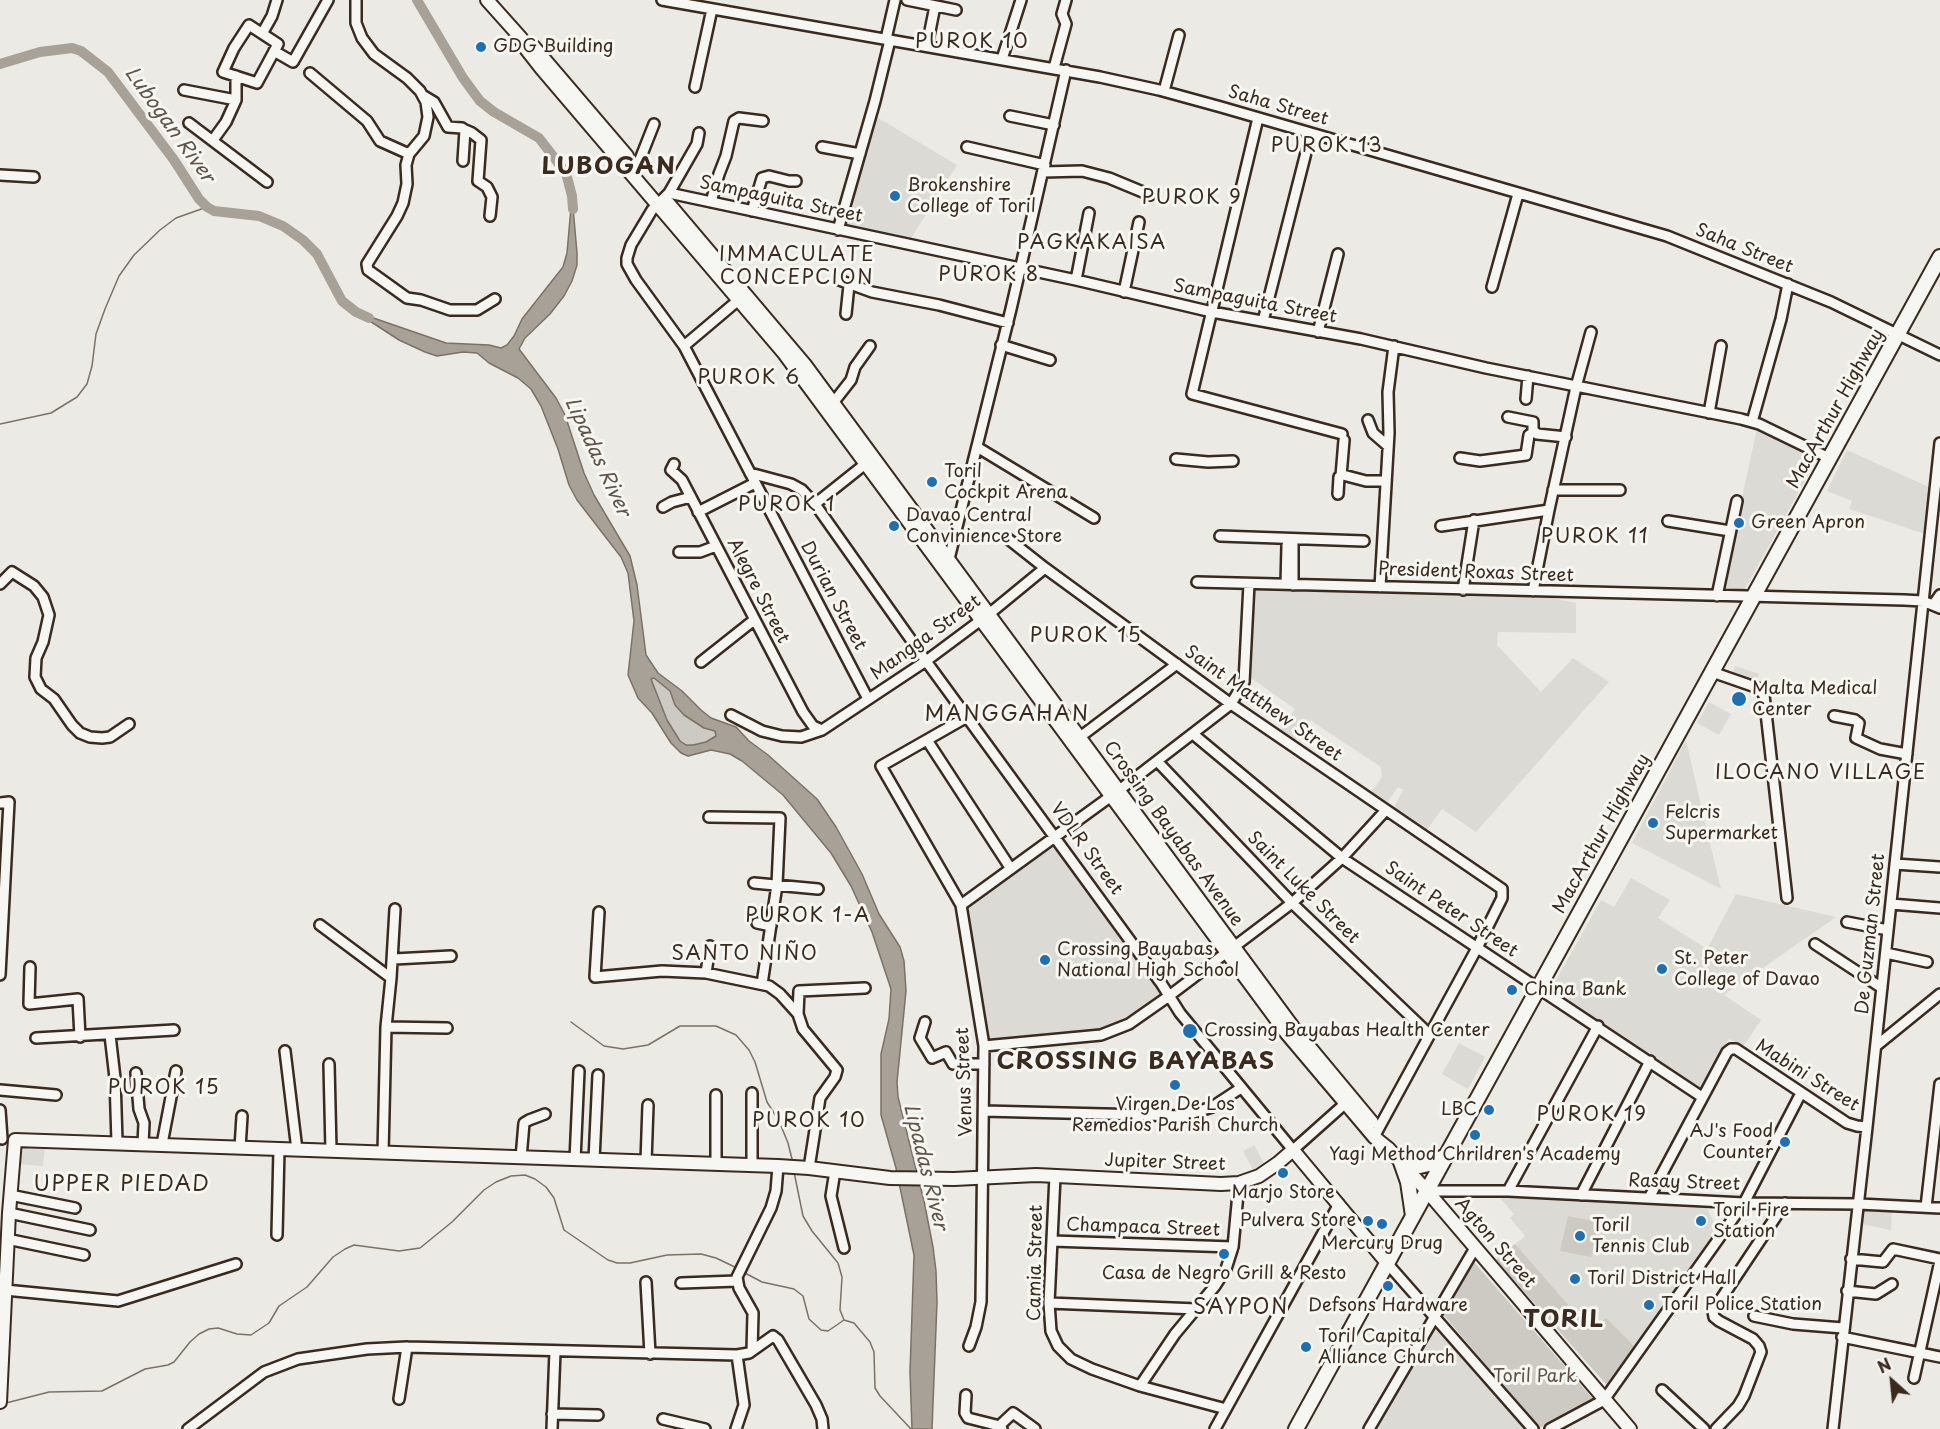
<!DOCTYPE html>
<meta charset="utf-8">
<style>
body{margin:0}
#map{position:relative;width:1940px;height:1429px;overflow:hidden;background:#ebeae5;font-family:"Playpen Sans",sans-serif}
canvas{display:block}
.north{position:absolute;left:1862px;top:1351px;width:60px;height:60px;-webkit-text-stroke:4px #f6f6f2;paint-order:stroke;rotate:333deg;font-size:16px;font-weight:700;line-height:24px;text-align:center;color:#3b2a1e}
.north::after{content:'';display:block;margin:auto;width:21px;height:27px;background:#3b2a1e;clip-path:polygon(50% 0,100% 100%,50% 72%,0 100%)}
</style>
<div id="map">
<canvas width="1940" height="1429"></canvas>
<div class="north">N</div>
</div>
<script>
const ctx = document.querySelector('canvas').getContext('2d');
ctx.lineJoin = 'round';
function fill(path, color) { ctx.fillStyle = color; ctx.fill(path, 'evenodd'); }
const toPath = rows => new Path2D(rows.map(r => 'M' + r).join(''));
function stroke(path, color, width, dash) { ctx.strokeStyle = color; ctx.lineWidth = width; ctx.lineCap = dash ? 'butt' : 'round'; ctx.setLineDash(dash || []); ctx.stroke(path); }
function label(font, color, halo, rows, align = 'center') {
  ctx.font = font + ' "Playpen Sans",sans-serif'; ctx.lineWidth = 6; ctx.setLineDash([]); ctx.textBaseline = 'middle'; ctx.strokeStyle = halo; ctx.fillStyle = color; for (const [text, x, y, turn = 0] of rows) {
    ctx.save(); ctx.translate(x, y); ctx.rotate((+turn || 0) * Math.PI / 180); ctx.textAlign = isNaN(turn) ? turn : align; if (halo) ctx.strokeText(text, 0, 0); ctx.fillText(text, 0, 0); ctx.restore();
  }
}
const built = toPath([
 [873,115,957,165,910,240,843,226],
 [1757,429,1817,459,1742,594,1721,593],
 [1847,450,1931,488,1925,534,1849,509,1852,501,1827,491],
 [1252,587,1534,594,1576,603,1576,633,1498,632,1497,645,1541,692,1573,658,1609,682,1476,832,1442,809,1426,831,1393,809,1403,790,1398,787,1386,804,1370,794,1382,777,1381,767,1310,720,1295,741,1280,731,1295,709,1247,675],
 [1735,666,1759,674,1756,683,1732,676],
 [1709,702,1731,714,1719,735,1697,723],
 [1686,740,1703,814,1721,889,1632,843],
 [1053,843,1163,993,1128,1018,1104,1029,987,1043,966,915,966,905],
 [1631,878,1670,900,1658,918,1707,949,1736,894,1836,917,1724,995,1761,1020,1743,1047,1729,1039,1701,1089,1551,989,1601,900,1614,907],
 [1459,1043,1485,1057,1468,1089,1442,1074],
 [19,1145,45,1146,43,1166,18,1164],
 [1254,1145,1265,1165,1254,1172,1243,1151],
 [1499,1197,1705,1205,1719,1231,1607,1385,1496,1260,1525,1236,1510,1218,1514,1214],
 [1864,1209,1892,1210,1891,1230,1862,1224],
 [1435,1324,1526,1429,1380,1429,1376,1425]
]);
const green = toPath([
 [654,678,665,686,670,691,675,705,692,721,715,731,716,736,706,742,693,745,686,745,680,741,666,720,651,679],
 [1568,1216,1599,1222,1591,1257,1560,1251],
 [1515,1244,1590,1330,1606,1318,1635,1347,1607,1385,1496,1260],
 [1473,1261,1594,1400,1539,1428,1442,1313]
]);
const water = toPath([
 [572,196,577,253,577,265,572,281,564,296,550,314,525,338,519,349,556,398,565,415,584,473,594,495,630,556,637,585,646,655,658,673,682,691,701,710,711,718,736,727,749,741,768,755,817,799,836,827,862,874,879,914,900,947,904,961,906,991,897,1082,898,1097,924,1201,933,1247,936,1271,937,1302,932,1429,912,1429,910,1372,914,1255,896,1168,881,1115,881,1054,889,1019,891,989,872,932,851,886,831,853,783,795,742,761,730,754,711,750,688,756,681,753,671,743,652,713,638,698,628,675,634,621,628,573,621,557,577,500,569,485,558,449,541,406,531,389,518,378,489,363,477,353,463,352,437,356,425,352,399,340,356,312,446,343,489,345,501,348,507,345,514,336,522,319,563,267,567,253,572,196],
 [654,678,670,691,675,705,684,715,704,728,715,731,716,736,706,742,693,745,686,745,680,741,667,720,651,679,654,678]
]);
const stream = toPath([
 [0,424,51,413,77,397,87,384,92,366,96,334,105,309,119,276,134,255,160,230,176,218,207,207],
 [571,1022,604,1046,623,1049,648,1045,680,1026,716,1026,736,1035,749,1050,755,1062,767,1102,779,1121,788,1143,792,1159],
 [794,1172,803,1216,812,1231,838,1263,842,1277,840,1310,844,1320],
 [743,1272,762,1282,794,1289,803,1296,809,1319,821,1330,828,1331,844,1320,854,1323,870,1342,874,1352,875,1388,880,1396,911,1429],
 [6,1403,49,1392,102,1391,145,1369,168,1365,174,1362,190,1342,199,1334,209,1329,218,1328,237,1334,251,1335,269,1323,279,1306,307,1287,333,1257,345,1249,354,1245,399,1251,420,1248,452,1222,484,1190,496,1182,511,1176,525,1175,535,1179,546,1187,554,1198,564,1230,608,1260,617,1263,630,1263,667,1255,701,1254,716,1258,737,1268]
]);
const river = toPath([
 [417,0,463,78,480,101,494,112,539,138,566,173,572,196,573,209],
 [0,64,40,52,72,48,81,51,108,72,174,160,199,199,207,207,214,211,259,216,283,226,303,240,317,254,342,301,356,312,369,318]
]);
const minor = toPath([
 [356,0,356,23,362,38,374,54,407,78,420,91,426,102,428,117,424,136,409,154,406,165,407,184,403,203,397,216,367,264,368,270,407,298,421,300,450,310,477,310,495,299],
 [662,0,1100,77,1159,90,1221,107,1667,236,1831,302,1940,355],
 [907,0,956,10],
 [249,25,278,44,257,83,223,72,234,48,249,25],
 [263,32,272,16,277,0],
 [886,39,895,0],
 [927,46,935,6],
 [274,51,293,62,328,0],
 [1002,59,1021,0],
 [1054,68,1066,24,1062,14,1066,0],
 [310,73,367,121,380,141,409,154],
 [695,87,712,9],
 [184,90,236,100],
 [1164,91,1179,35],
 [424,96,434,102,448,127,462,128,465,130,463,161],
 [1010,116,1054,125],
 [1258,118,1192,394,1342,434],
 [189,123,267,182],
 [465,130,472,133,481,140,478,181,487,187,492,197,490,216],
 [699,133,697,144,669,193,652,210,631,245,627,258,627,264,636,280,684,346,868,699],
 [213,140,226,122,236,100,236,76],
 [822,147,860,154],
 [967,147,1045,165],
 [637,167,654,124],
 [1043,172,1082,171,1109,178,1150,195],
 [0,175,34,177],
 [669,193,1076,280,1212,312,1361,339,1486,368,1741,419,1759,424,1829,458],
 [711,202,719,174,726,156,734,121,739,118,763,121],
 [752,211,762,178,769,176,789,181,796,181],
 [838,230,875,101,890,40],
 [839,280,872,292,939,305,1008,323],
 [1076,280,1089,213],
 [1492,287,1518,194],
 [1124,292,1139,222],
 [846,314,849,285],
 [1263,321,1311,133],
 [1318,332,1338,254],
 [1001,345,1050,360],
 [684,346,742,297],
 [1526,399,1528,376],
 [833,403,851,380,855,367,870,346],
 [1709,413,1721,346],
 [1508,417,1533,422,1533,430,1537,434,1566,437],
 [1368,420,1373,433,1388,446],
 [1752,422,1781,319,1788,284],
 [977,447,1094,518],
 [1460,458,1480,461,1526,455,1529,435,1534,432],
 [1176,459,1208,462,1233,461],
 [674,464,671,470,682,480,803,712,813,726,822,730],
 [750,473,791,484,802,490,815,504,926,661,1161,983,1180,1013,1293,1150,1348,1101],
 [1341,476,1344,440],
 [1553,490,1620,490],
 [1338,494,1339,477,1343,475,1366,481,1385,481],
 [815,504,869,461],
 [663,507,672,502,691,497],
 [698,512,755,483],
 [1668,521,1730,531],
 [1441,526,1549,510],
 [1220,536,1364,541],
 [1007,538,1045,568,1231,704,1502,889,1502,898,1477,948,1374,1137],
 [679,552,700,552,716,546],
 [948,563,1011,309,1066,70],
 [1197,582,1904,600,1923,601,1940,608],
 [0,584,12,572,34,586,43,597,49,615,43,642,36,658,35,677,41,689,54,699,72,725,80,733,90,737,102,738,110,737,129,724],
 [1286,584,1287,545,1291,539,1293,545,1293,585],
 [1380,587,1389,433,1388,392,1394,346],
 [1463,590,1474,520],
 [1533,591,1549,510,1576,387,1591,332],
 [1717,596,1737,501],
 [1933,605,1940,595],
 [701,662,754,620],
 [1712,672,1758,688,1764,695,1787,898],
 [731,715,762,731,782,736,801,737,822,730,926,661,989,614,1045,568],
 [1834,716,1855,720,1859,723,1856,738,1880,749,1907,754],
 [967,717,881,766,961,905,984,1046,981,1302,976,1327,969,1346],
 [1193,734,1342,858,1702,1097],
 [927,740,1011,869],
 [1076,740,1177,664],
 [1157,761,1292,903,1429,1034],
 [0,803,9,802,0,975],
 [709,817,780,818,777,885,762,984],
 [1895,864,1940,867],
 [754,883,818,889],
 [1891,904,1940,908],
 [961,905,1118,791,1231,704,1244,682,1249,584],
 [599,912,595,977,662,971,706,973,769,986,780,994,798,1014],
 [1847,922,1888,930],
 [757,923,771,926],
 [320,925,391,978,386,1027,383,1153],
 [1815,944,1882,988],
 [1886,953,1927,962],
 [394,959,451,956],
 [30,967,29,1004,78,999,80,1037],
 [706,973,710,946],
 [391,978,395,909],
 [925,1022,920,1038,932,1058,946,1052,953,1064,984,1064],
 [386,1027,447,1028],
 [110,1035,115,1078,117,1142],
 [36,1038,174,1030],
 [984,1046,1101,1035,1129,1024,1169,996,1292,903,1342,858,1386,810],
 [1876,1046,1940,994],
 [285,1051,297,1150],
 [329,1064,331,1151],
 [136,1073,139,1109,144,1123,143,1144],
 [0,1090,56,1095],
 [716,1095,716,1164],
 [0,1110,2,1139],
 [984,1111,1184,1116,1212,1107,1241,1088],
 [162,1144,176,1071],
 [240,1148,242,1116],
 [521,1158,524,1123,529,1120,545,1114],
 [575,1160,579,1071],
 [594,1160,598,1075],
 [646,1162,648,1105],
 [752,1166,752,1093],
 [809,1168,820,1098,835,1077,837,1070,803,1029,798,1014,799,991,865,988],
 [835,1171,831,1196,844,1248],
 [1055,1176,1049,1303,1051,1331,1058,1346,1071,1359,1092,1369,1140,1386,1226,1409],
 [1427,1191,1508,1191,1744,1203,1859,1204,1940,1208],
 [1508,1191,1598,1026],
 [10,1195,75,1208],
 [1581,1195,1650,1061],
 [1649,1198,1727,1052,1731,1049,1736,1049,1847,1123,1857,1126,1867,1127],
 [1926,1207,1940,1084],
 [9,1213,90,1230],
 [277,1235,279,1149],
 [7,1239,84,1255],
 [1052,1241,1233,1247],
 [1851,1259,1883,1262,1893,1249,1940,1259],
 [1387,1263,1533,1429],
 [646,1282,650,1354],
 [681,1283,737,1281],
 [5,1290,118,1301,236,1264],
 [1847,1291,1876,1294,1892,1284],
 [1049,1303,1197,1309],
 [1754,1316,1793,1324,1843,1328],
 [1842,1337,1940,1357],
 [752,1351,753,1313,739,1288,737,1277,771,1208,776,1191,778,1166],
 [1914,1378,1940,1261],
 [1140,1386,1175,1334,1215,1286,1226,1269,1233,1247,1239,1183],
 [1662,1390,1704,1429],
 [966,1395,965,1413,968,1418,1000,1426,1002,1429],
 [399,1399,407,1347],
 [552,1414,598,1415],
 [663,1419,705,1429],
 [997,1428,1013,1413,1035,1429],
 [188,1429,264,1372,298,1359,367,1349,407,1347,737,1355,749,1353,773,1336,778,1340,816,1405,822,1419,823,1429],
 [552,1429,555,1351],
 [736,1429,744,1405,737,1355],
 [1215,1429,1339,1204],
 [1369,1429,1475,1248],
 [1550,1429,1604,1400,1744,1203,1801,1093],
 [1716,1429,1738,1406,1744,1396,1761,1352,1759,1346,1753,1339,1719,1321,1714,1317,1713,1311,1785,1203],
 [1833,1429,1867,1127,1940,443]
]);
const major = toPath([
 [487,0,521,38,523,45,541,68,783,352,1287,1034,1374,1137,1389,1149,1427,1191,1630,1429],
 [533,46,627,156],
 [668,203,806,366,1293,1027,1372,1122],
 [0,1402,9,1213,15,1140,778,1166,809,1168,890,1178,954,1179,1036,1175,1221,1184,1239,1183,1259,1176,1278,1163,1293,1150,1387,1263]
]);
const highway = toPath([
 [1401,1162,1408,1182,1413,1216],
 [1401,1162,1409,1165,1420,1166,1433,1163,1447,1155],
 [1296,1429,1940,257]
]);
const markers = [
 [481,47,6,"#1f6fb2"],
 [895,196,6,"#1f6fb2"],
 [932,482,6,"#1f6fb2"],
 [1739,523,6,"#1f6fb2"],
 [894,526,6,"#1f6fb2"],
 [1739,699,8,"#1f6fb2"],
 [1653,823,6,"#1f6fb2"],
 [1045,960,6,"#1f6fb2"],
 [1662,969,6,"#1f6fb2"],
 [1512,990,6,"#1f6fb2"],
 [1190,1031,8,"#1f6fb2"],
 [1175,1085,6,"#1f6fb2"],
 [1489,1110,6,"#1f6fb2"],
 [1475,1135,6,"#1f6fb2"],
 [1785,1142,6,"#1f6fb2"],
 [1283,1173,6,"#1f6fb2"],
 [1368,1221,6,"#1f6fb2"],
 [1701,1221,6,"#1f6fb2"],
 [1382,1224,6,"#1f6fb2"],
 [1580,1236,6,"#1f6fb2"],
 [1224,1254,6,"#1f6fb2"],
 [1575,1279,6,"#1f6fb2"],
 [1388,1286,6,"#1f6fb2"],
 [1649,1305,6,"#1f6fb2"],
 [1306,1347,6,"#1f6fb2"]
];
const poiNames = [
 ["GDG Building",493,47],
 ["Brokenshire",907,186],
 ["College of Toril",907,207],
 ["Toril",944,472],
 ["Cockpit Arena",944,493],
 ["Davao Central",906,516],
 ["Convinience Store",906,537],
 ["Green Apron",1751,523],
 ["Malta Medical",1752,689],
 ["Center",1752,710],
 ["Felcris",1665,813],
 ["Supermarket",1665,834],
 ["Crossing Bayabas",1057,950],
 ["National High School",1057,971],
 ["St. Peter",1674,959],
 ["College of Davao",1674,980],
 ["China Bank",1524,990],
 ["Crossing Bayabas Health Center",1204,1031],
 ["Virgen De Los",1175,1105,"center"],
 ["Remedios Parish Church",1175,1126,"center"],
 ["LBC",1477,1110,"right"],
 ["AJ's Food",1773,1132,"right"],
 ["Counter",1773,1153,"right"],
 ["Yagi Method Chrildren's Academy",1475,1155,"center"],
 ["Marjo Store",1283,1193,"center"],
 ["Toril Fire",1713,1211],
 ["Station",1713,1232],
 ["Pulvera Store",1356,1221,"right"],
 ["Toril",1592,1226],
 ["Tennis Club",1592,1247],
 ["Mercury Drug",1382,1244,"center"],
 ["Casa de Negro Grill & Resto",1224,1274,"center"],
 ["Toril District Hall",1587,1279],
 ["Toril Police Station",1661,1305],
 ["Defsons Hardware",1388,1306,"center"],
 ["Toril Capital",1318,1337],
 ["Alliance Church",1318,1358]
];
const streetNames = [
 ["Saha Street",1278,106,16],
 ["Sampaguita Street",781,200,12],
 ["Saha Street",1744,249,22],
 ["Sampaguita Street",1255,302,11],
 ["MacArthur Highway",1836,409,-61],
 ["President Roxas Street",1476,573,2],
 ["Alegre Street",758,591,63],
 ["Durian Street",833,596,62],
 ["Mangga Street",926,638,-36],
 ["Saint Matthew Street",1263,704,35],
 ["Crossing Bayabas Avenue",1173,834,54],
 ["MacArthur Highway",1602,834,-61],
 ["VDLR Street",1086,849,54],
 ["Saint Luke Street",1303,888,45],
 ["Saint Peter Street",1451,910,34],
 ["De Guzman Street",1871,934,-84],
 ["Mabini Street",1807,1076,32],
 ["Venus Street",965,1082,-92],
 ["Jupiter Street",1165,1163,2],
 ["Rasay Street",1684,1183,2],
 ["Champaca Street",1143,1228,2],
 ["Agton Street",1495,1243,49],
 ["Camia Street",1036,1263,-89]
];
const parkNames = [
 ["Toril Park",1535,1377]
];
const neighbourhoodNames = [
 ["PUROK 10",972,42],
 ["PUROK 13",1327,146],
 ["PUROK 9",1192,198],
 ["PAGKAKAISA",1092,243],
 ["IMMACULATE",797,255],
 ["CONCEPCION",797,278],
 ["PUROK 8",989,275],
 ["PUROK 6",749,378],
 ["PUROK 1",787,505],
 ["PUROK 11",1595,537],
 ["PUROK 15",1086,636],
 ["ILOCANO VILLAGE",1821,773],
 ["PUROK 1-A",808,916],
 ["SANTO NIÑO",745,954],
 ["PUROK 15",164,1088],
 ["PUROK 19",1592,1115],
 ["PUROK 10",809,1121]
];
const waterNames = [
 ["Lubogan River",169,125,54],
 ["Lipadas River",597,457,65],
 ["Lipadas River",925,1167,76]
];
const quarterNames = [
 ["MANGGAHAN",1007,715],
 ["UPPER PIEDAD",122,1185],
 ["SAYPON",1241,1308]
];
const districtNames = [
 ["LUBOGAN",609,167],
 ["CROSSING BAYABAS",1136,1062],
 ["TORIL",1564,1320]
];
fill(built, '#dcdad4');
fill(green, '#cdcac4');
fill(water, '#a8a198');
stroke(water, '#7c7167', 1.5);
stroke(stream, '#7c7167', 1.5);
stroke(river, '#a8a198', 10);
stroke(minor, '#3b2a1e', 14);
stroke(major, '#3b2a1e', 16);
stroke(highway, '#3b2a1e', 18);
stroke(minor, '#f6f6f2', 9);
stroke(major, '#f6f6f2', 12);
stroke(highway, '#f6f6f2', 14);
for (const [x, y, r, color] of markers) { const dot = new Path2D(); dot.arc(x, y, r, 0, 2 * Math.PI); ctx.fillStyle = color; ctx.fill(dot); stroke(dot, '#f6f6f2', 2); }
label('18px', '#3b2a1e', '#f6f6f2', poiNames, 'left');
label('18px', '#3b2a1e', '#f6f6f2', streetNames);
label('18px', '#605248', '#f6f6f2', parkNames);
ctx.letterSpacing = '1.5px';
label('20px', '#3b2a1e', '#f6f6f2', neighbourhoodNames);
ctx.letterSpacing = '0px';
label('italic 20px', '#615449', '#f6f6f2', waterNames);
ctx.letterSpacing = '1.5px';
label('21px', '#3b2a1e', '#f6f6f2', quarterNames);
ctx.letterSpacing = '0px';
ctx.letterSpacing = '1.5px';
label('bold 24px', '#3b2a1e', '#f6f6f2', districtNames);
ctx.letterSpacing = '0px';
</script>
